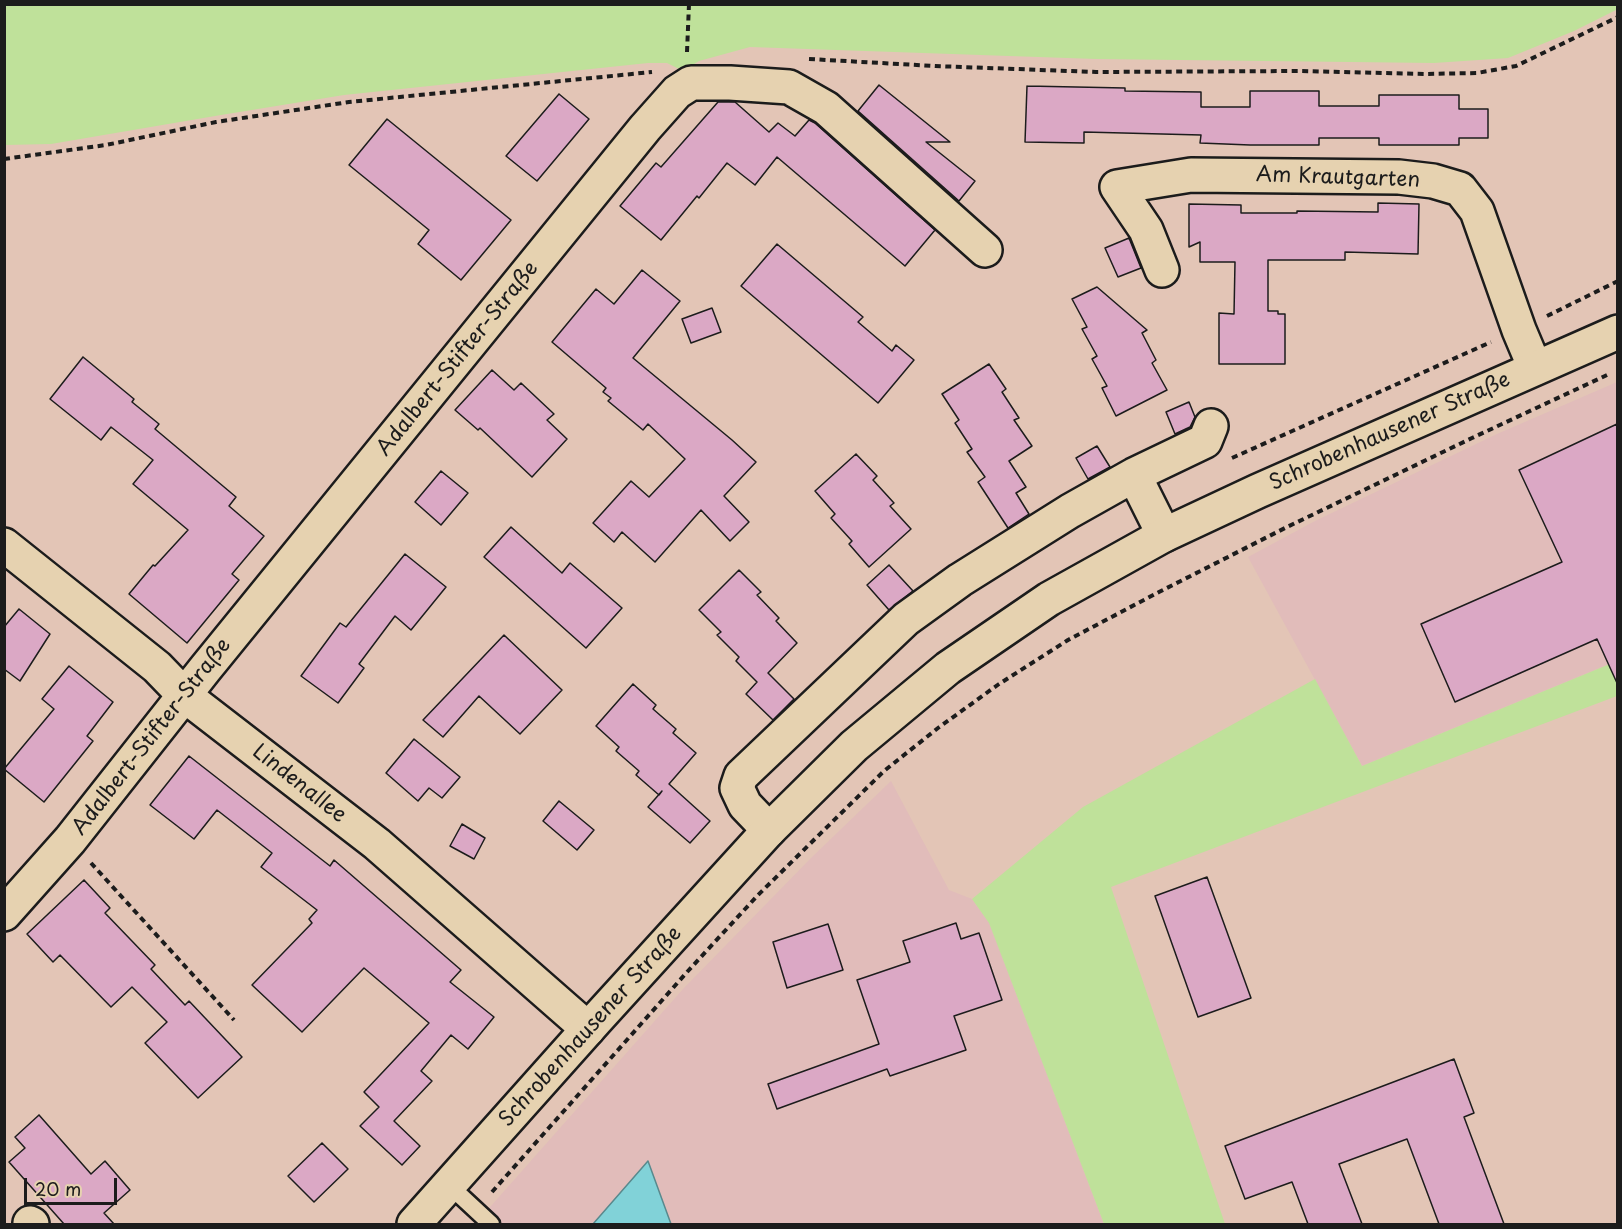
<!DOCTYPE html>
<meta charset="utf-8">
<style>
body{margin:0}
#map{position:relative;width:1622px;height:1229px;overflow:hidden;background:#e3c5b6;font-family:"Playpen Sans",sans-serif}
canvas{display:block}
.frame{position:absolute;inset:0;border:6px solid #1c1c1c;pointer-events:none}
.scale{position:absolute;left:24px;top:1178px;width:93px;height:27px;box-sizing:border-box;border:3px solid #1c1c1c;border-top:0;padding-left:8px;font-size:18px;line-height:21px;white-space:nowrap;color:#1c1c1c;-webkit-text-stroke:4px #e6d2b0;paint-order:stroke}
</style>
<div id="map">
<canvas width="1622" height="1229"></canvas>
<div class="frame"></div>
<div class="scale">20 m</div>
</div>
<script>
const ctx = document.querySelector('canvas').getContext('2d');
ctx.lineJoin = 'round';
function fill(path, color) { ctx.fillStyle = color; ctx.fill(path, 'evenodd'); }
const toPath = rows => new Path2D(rows.map(r => 'M' + r).join(''));
function stroke(path, color, width, dash) { ctx.strokeStyle = color; ctx.lineWidth = width; ctx.lineCap = dash ? 'butt' : 'round'; ctx.setLineDash(dash || []); ctx.stroke(path); }
function label(font, color, halo, rows, align = 'center') {
  ctx.font = font + ' "Playpen Sans",sans-serif'; ctx.lineWidth = 4.5; ctx.setLineDash([]); ctx.textBaseline = 'middle'; ctx.strokeStyle = halo; ctx.fillStyle = color; for (const [text, x, y, turn = 0] of rows) {
    ctx.save(); ctx.translate(x, y); ctx.rotate((+turn || 0) * Math.PI / 180); ctx.textAlign = isNaN(turn) ? turn : align; if (halo) ctx.strokeText(text, 0, 0); ctx.fillText(text, 0, 0); ctx.restore();
  }
}
const built = toPath([
 [1617,382,1617,661,1362,766,1248,557,1315,521,1497,434],
 [891,781,949,890,972,899,989,922,1104,1224,475,1224,683,989,811,858]
]);
const green = toPath([
 [1617,4,1618,9,1574,31,1508,58,1434,63,1096,59,750,47,699,61,683,71,667,63,648,63,344,95,221,115,51,144,5,145,4,5],
 [1617,661,1617,696,1111,887,1225,1224,1104,1224,989,923,972,899,1083,807,1315,679,1362,766]
]);
const water = toPath([
 [648,1161,671,1224,593,1224,648,1161]
]);
const building = toPath([
 [879,85,950,142,926,142,975,181,959,201,858,111,879,85],
 [1027,86,1125,88,1125,91,1201,92,1201,107,1250,107,1250,91,1319,91,1319,106,1379,106,1379,95,1459,95,1459,109,1488,109,1488,138,1459,138,1459,145,1379,145,1379,138,1319,138,1319,145,1250,145,1200,143,1201,135,1084,132,1084,143,1025,142,1027,86],
 [559,94,589,119,537,181,506,156,559,94],
 [718,102,735,102,769,132,778,123,795,136,809,120,815,123,935,230,905,266,777,157,755,185,727,163,699,198,697,196,661,240,620,206,656,163,661,167,718,102],
 [387,119,511,220,461,280,418,244,429,230,349,165,387,119],
 [1378,203,1419,204,1418,254,1345,252,1345,260,1268,260,1268,311,1278,311,1278,314,1285,314,1285,364,1219,364,1219,313,1234,314,1235,262,1200,262,1200,242,1189,247,1189,204,1241,205,1241,213,1297,213,1297,211,1378,212,1378,203],
 [1129,238,1141,268,1118,277,1105,248,1129,238],
 [777,244,863,317,858,322,892,351,896,345,914,360,878,403,741,286,777,244],
 [642,270,680,301,633,358,732,440,756,462,724,496,749,522,730,541,701,510,655,562,622,532,614,542,593,523,631,481,649,497,685,459,648,424,643,430,608,401,611,398,603,392,606,388,552,342,596,289,614,304,642,270],
 [1097,287,1147,330,1142,333,1156,360,1152,363,1167,390,1116,416,1102,388,1107,386,1092,359,1097,356,1082,329,1087,327,1072,299,1097,287],
 [712,308,721,332,691,343,682,319,712,308],
 [83,357,134,399,132,402,159,424,155,429,236,497,229,506,264,536,232,574,239,580,187,643,129,594,153,565,155,566,188,530,133,484,153,460,111,427,101,440,50,399,83,357],
 [989,364,1006,389,1002,392,1019,418,1014,420,1032,446,1009,461,1026,487,1016,493,1029,514,1008,528,978,482,985,477,967,452,972,449,955,423,959,420,942,394,989,364],
 [492,370,514,390,521,383,554,414,547,420,567,439,532,477,480,428,478,430,455,410,492,370],
 [1189,402,1195,417,1190,427,1175,434,1166,412,1189,402],
 [1617,424,1617,683,1597,639,1455,702,1421,624,1562,562,1519,470,1617,424],
 [1097,446,1110,467,1088,479,1076,458,1097,446],
 [856,454,877,476,873,480,894,503,890,506,911,529,869,567,849,544,852,541,831,518,835,514,815,491,856,454],
 [441,471,468,493,441,525,415,502,441,471],
 [511,527,562,573,570,563,622,608,586,648,484,557,511,527],
 [405,554,446,587,411,630,395,616,359,664,364,668,338,703,301,676,340,623,346,627,405,554],
 [889,565,913,591,889,610,867,585,889,565],
 [739,570,761,592,757,595,779,618,776,621,797,643,768,673,794,699,773,720,746,694,757,682,736,661,739,657,717,635,721,632,699,610,739,570],
 [19,609,50,634,20,681,4,669,4,627,19,609],
 [504,635,562,690,520,734,479,696,443,737,423,720,504,635],
 [69,666,113,702,87,736,93,741,44,802,4,769,54,709,42,699,69,666],
 [633,684,656,705,653,709,676,729,673,733,696,753,669,784,710,821,690,843,648,807,662,791,659,795,636,775,639,771,616,751,619,747,596,726,633,684],
 [414,739,460,777,442,798,429,788,418,801,386,773,414,739],
 [189,756,330,866,334,860,461,970,450,982,494,1017,468,1049,451,1035,421,1071,432,1081,394,1121,420,1146,402,1165,360,1126,379,1107,364,1092,429,1023,364,968,302,1032,252,985,312,923,309,919,317,910,261,867,272,853,217,810,194,839,150,805,189,756],
 [559,801,594,830,577,850,543,821,559,801],
 [462,824,485,838,474,859,450,846,462,824],
 [1207,877,1251,998,1198,1017,1155,896,1207,877],
 [84,880,110,908,105,913,155,965,151,969,185,1005,189,1001,242,1057,198,1098,145,1043,167,1022,132,987,111,1007,60,955,53,962,27,934,84,880],
 [956,923,961,939,979,933,1002,1000,954,1016,966,1050,890,1076,887,1069,777,1109,768,1084,879,1044,857,980,910,962,903,941,956,923],
 [828,924,843,970,787,988,773,942,828,924],
 [1454,1059,1474,1113,1464,1117,1504,1224,1439,1224,1407,1139,1339,1164,1362,1224,1308,1224,1292,1182,1245,1199,1225,1146,1454,1059],
 [39,1115,91,1174,105,1161,130,1190,104,1213,114,1224,64,1224,9,1162,25,1148,15,1137,39,1115],
 [322,1143,348,1169,314,1202,288,1176,322,1143]
]);
const path = toPath([
 [687,52,689,4],
 [809,59,935,66,1096,72,1298,71,1424,74,1477,73,1516,66,1618,17],
 [4,159,106,145,216,122,349,102,652,72],
 [1547,316,1618,281],
 [1232,458,1491,342],
 [91,863,234,1020],
 [492,1192,688,971,758,895,884,771,938,728,999,684,1068,640,1159,592,1285,528,1472,438,1607,375]
]);
const lane = toPath([
 [449,1185,491,1224]
]);
const street = toPath([
 [1162,270,1146,230,1117,187,1191,175,1399,177,1433,181,1460,189,1477,211,1519,330,1535,368],
 [1134,475,1164,535],
 [4,545,157,667,184,695,377,844,588,1029],
 [769,830,745,805,737,788,741,776,906,619,960,580,1070,511,1134,475,1205,441,1211,426],
 [4,914,70,840,205,669,645,128,677,92,691,83,730,83,789,87,826,108,985,250],
 [30,1223,32,1224]
]);
const secondary = toPath([
 [414,1224,596,1020,769,830,854,746,948,668,1049,599,1164,535,1258,491,1618,332]
]);
const streetNames = [
 ["Am Krautgarten",1338,178,2],
 ["Adalbert-Stifter-Straße",458,359,-51],
 ["Schrobenhausener Straße",1390,432,-24],
 ["Adalbert-Stifter-Straße",152,737,-52],
 ["Lindenallee",299,784,38],
 ["Schrobenhausener Straße",591,1027,-48]
];
fill(built, '#e1bcba');
fill(green, '#bfe19a');
fill(water, '#81d2d8');
stroke(water, '#59898d', 1.5);
fill(building, '#dba8c5');
stroke(building, '#1c1c1c', 1.5);
stroke(lane, '#1c1c1c', 21);
stroke(street, '#1c1c1c', 38);
stroke(secondary, '#1c1c1c', 38);
stroke(path, '#1c1c1c', 4, [6, 4.5]);
stroke(lane, '#e6d2b0', 16);
stroke(street, '#e6d2b0', 33);
stroke(secondary, '#e6d2b0', 33);
label('21px', '#1c1c1c', '#e6d2b0', streetNames);
</script>
